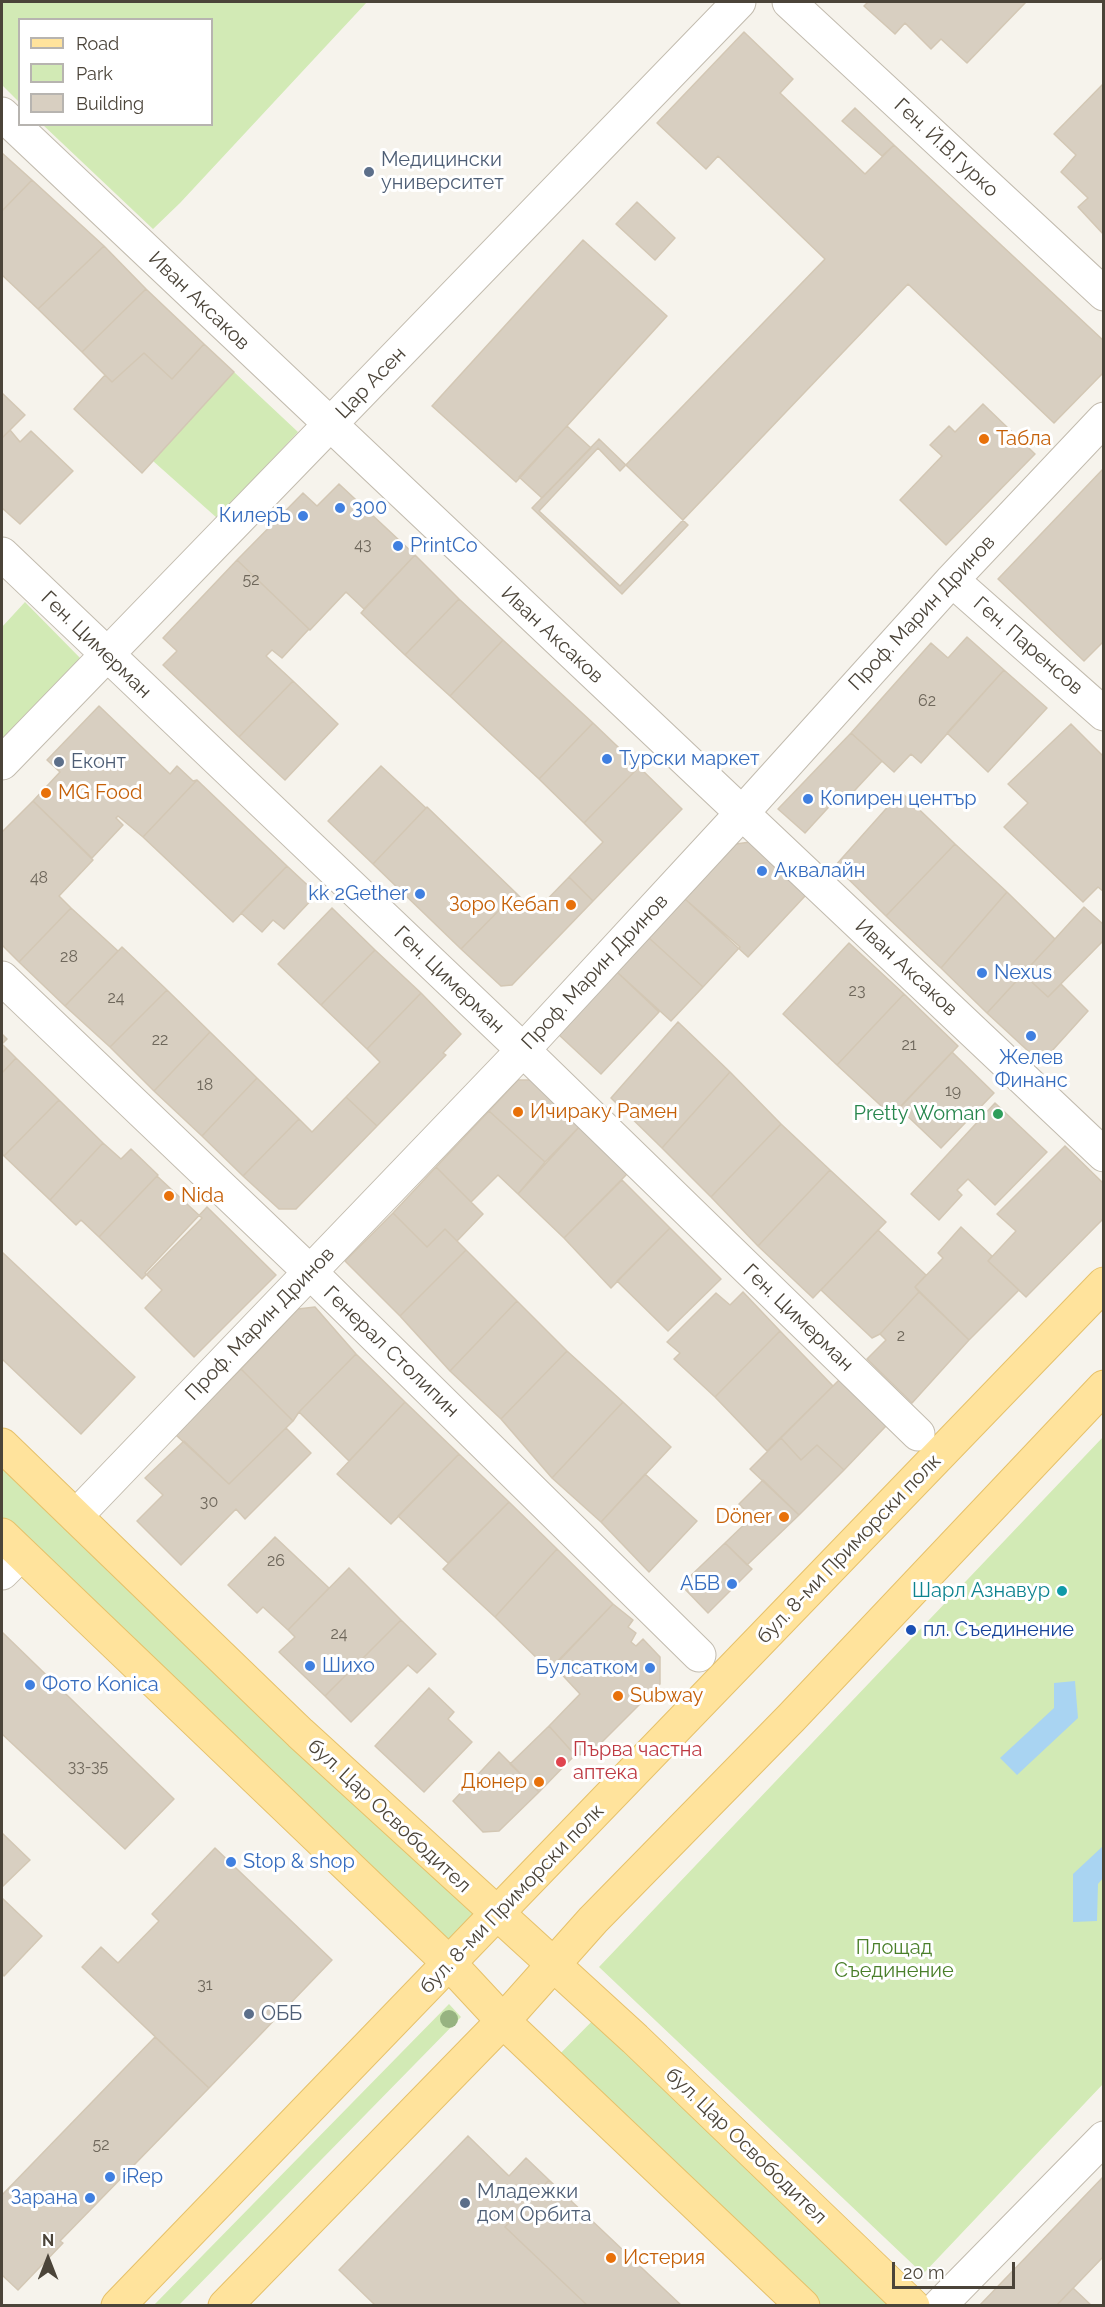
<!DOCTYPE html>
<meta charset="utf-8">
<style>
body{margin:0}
#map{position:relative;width:1105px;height:2307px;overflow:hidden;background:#f6f3ec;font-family:Raleway,sans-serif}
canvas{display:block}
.frame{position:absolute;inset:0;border:3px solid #4b4439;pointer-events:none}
.legend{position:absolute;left:18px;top:18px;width:195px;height:108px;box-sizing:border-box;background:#fff;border:2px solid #b7b4b0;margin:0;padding:8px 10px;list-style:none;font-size:18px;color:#4b4439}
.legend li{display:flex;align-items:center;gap:12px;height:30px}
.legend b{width:30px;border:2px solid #b7b4b0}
.north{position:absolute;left:18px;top:2229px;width:60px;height:60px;-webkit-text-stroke:4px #fff;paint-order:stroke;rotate:0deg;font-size:16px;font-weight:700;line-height:24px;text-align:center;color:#4b4439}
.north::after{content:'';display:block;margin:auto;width:21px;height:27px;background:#4b4439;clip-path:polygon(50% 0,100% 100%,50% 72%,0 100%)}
.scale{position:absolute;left:892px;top:2262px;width:123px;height:27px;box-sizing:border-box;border:3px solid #4b4439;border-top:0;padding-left:8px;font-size:18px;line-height:21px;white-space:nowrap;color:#4b4439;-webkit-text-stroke:4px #fff;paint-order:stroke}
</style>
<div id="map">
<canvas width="1105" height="2307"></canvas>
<div class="frame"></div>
<ul class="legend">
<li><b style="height:8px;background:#ffe39c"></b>Road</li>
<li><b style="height:16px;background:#d2eab5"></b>Park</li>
<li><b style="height:16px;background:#d8cfc1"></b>Building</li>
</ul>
<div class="north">N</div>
<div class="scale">20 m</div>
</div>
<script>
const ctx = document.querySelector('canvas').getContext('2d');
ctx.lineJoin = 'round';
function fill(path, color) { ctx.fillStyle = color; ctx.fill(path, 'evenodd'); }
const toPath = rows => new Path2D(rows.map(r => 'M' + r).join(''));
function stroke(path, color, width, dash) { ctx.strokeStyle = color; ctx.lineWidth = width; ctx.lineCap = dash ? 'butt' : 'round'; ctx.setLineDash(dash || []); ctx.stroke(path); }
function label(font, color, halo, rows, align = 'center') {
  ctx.font = font + ' Raleway,sans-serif'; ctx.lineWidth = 6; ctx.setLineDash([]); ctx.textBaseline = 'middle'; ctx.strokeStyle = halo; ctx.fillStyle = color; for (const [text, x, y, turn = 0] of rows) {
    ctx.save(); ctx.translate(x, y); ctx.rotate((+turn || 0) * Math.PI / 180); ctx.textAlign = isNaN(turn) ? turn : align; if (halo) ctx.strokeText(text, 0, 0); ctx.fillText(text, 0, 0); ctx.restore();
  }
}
const green = toPath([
 [2,2,367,2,180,203,153,229,43,125,212,124,212,20,20,20,19,102,2,85],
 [234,372,298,432,217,518,153,461],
 [25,602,83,661,2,745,2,627],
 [1103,1437,1103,2084,923,2274,599,1967],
 [2,1445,497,1915,450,1964,2,1535],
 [449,2004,461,2017,179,2305,154,2305],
 [603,2010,912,2305,804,2305,549,2065]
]);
const water = toPath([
 [1075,1681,1078,1718,1017,1775,1000,1758,1054,1708,1054,1683],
 [1103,1846,1103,1878,1098,1884,1097,1921,1073,1922,1073,1874]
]);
const building = toPath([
 [868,2,1026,2,967,63,941,39,931,49,905,23,895,34,864,6,868,2],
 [744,32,793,79,780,93,865,174,894,145,1104,341,1104,372,1054,423,908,284,620,586,539,511,598,448,620,471,825,259,718,156,706,169,657,123,744,32],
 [1104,83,1104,235,1078,207,1088,198,1061,172,1076,155,1054,134,1104,83],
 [855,108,894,145,882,156,842,121,855,108],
 [2,153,32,180,2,211,2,153],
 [32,180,104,246,38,309,2,275,2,211,32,180],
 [637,202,675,238,655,260,616,224,637,202],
 [583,240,667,316,516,482,432,406,583,240],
 [104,246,146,289,82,352,38,309,104,246],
 [146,289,204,344,172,379,144,353,112,382,82,352,146,289],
 [204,344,234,372,142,473,74,409,105,375,112,382,144,353,172,379,204,344],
 [2,393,25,415,2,438,2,393],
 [983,404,1035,454,946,545,900,500,942,456,930,445,949,426,955,432,983,404],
 [567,426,591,448,542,498,519,477,567,426],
 [10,430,20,442,31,431,73,471,20,524,2,508,2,438,10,430],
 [599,439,688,525,622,594,532,508,599,439],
 [1104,468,1104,641,1084,661,998,579,1104,468],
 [339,484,415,555,364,609,346,592,310,630,237,560,303,493,317,506,339,484],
 [415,555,459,599,405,655,361,613,415,555],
 [237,560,309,629,282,658,272,650,266,656,293,681,239,737,163,665,177,651,163,638,237,560],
 [459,599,503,640,450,696,405,655,459,599],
 [967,637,1004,670,921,763,911,754,894,772,851,733,931,643,948,658,967,637],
 [503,640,593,723,539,779,450,696,503,640],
 [1004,670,1047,708,988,772,947,733,1004,670],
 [293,681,338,724,285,780,239,737,293,681],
 [99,706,170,774,177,766,193,781,197,780,143,837,118,816,116,818,123,825,92,858,33,801,60,772,47,760,99,706],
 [593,723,639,767,584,823,539,779,593,723],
 [1071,724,1104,757,1104,892,1098,887,1083,902,1004,827,1028,803,1008,784,1071,724],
 [851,733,882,761,843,803,837,798,805,833,778,809,851,733],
 [381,766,426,808,373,864,328,821,381,766],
 [639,767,682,809,593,901,569,877,603,842,584,823,639,767],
 [197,780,287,866,233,922,143,837,197,780],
 [901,792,955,844,886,916,835,866,901,792],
 [33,801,93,860,59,896,71,908,19,962,2,945,2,832,33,801],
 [427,807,516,893,461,949,373,864,427,807],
 [750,842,806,895,748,957,685,899,736,844,750,842],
 [955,844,1007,892,941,968,886,916,955,844],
 [287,866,317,894,284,929,273,920,262,932,241,913,287,866],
 [569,877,593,901,512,985,501,986,461,949,516,893,535,912,569,877],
 [1007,892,1055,939,987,1013,941,968,1007,892],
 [685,899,740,947,703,987,649,938,685,899],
 [1084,907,1104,925,1104,940,1048,997,1023,974,1084,907],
 [71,908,118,951,65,1006,19,962,71,908],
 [332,908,375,950,321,1005,278,964,332,908],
 [649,938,703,987,671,1021,617,972,649,938],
 [849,943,904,994,837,1065,783,1014,849,943],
 [122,947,167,990,110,1047,65,1006,122,947],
 [375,950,421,993,367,1049,321,1005,375,950],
 [617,972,659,1012,601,1074,558,1034,617,972],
 [1023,974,1048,997,1061,984,1088,1011,1041,1063,987,1013,1023,974],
 [167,990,210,1032,154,1091,110,1047,167,990],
 [421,993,461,1034,443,1053,446,1055,377,1126,346,1097,380,1062,367,1049,421,993],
 [904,994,958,1046,892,1116,837,1065,904,994],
 [678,1022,730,1072,662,1148,611,1098,678,1022],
 [210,1032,257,1078,202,1136,154,1091,210,1032],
 [2,1034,7,1039,2,1044,16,1058,2,1073,2,1034],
 [952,1052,994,1093,941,1148,899,1108,952,1052],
 [16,1058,59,1100,4,1156,2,1154,2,1073,16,1058],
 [730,1072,781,1124,711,1197,662,1148,730,1072],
 [257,1078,299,1119,243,1176,202,1136,257,1078],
 [518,1080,531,1080,580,1126,545,1162,489,1111,518,1080],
 [346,1097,377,1126,296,1209,279,1209,243,1176,299,1119,312,1132,346,1097],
 [59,1100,103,1143,50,1200,4,1156,59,1100],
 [995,1103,1047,1152,995,1205,968,1179,957,1190,962,1195,939,1220,911,1194,995,1103],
 [489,1111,545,1162,518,1194,498,1175,471,1202,436,1167,489,1111],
 [781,1124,830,1170,758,1246,711,1197,781,1124],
 [580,1126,627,1174,564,1238,518,1194,580,1126],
 [103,1143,121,1159,131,1149,158,1175,99,1237,81,1220,76,1225,50,1200,103,1143],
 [1065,1146,1104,1184,1104,1218,1026,1297,988,1261,1016,1231,997,1214,1065,1146],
 [436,1167,483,1214,457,1241,445,1229,427,1247,393,1213,436,1167],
 [830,1170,886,1222,813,1298,758,1246,830,1170],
 [157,1176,202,1218,142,1279,99,1237,157,1176],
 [622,1180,670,1228,611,1288,564,1238,622,1180],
 [207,1207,276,1275,194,1357,145,1308,162,1290,145,1273,207,1207],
 [393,1213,427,1247,445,1229,466,1250,400,1316,345,1261,393,1213],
 [961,1227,992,1256,988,1261,1019,1290,969,1340,915,1287,943,1258,938,1253,961,1227],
 [670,1228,721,1279,668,1331,617,1281,670,1228],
 [878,1230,926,1275,915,1287,919,1292,880,1334,872,1338,821,1290,878,1230],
 [466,1250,517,1301,450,1371,400,1316,466,1250],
 [2,1252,135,1377,81,1434,2,1359,2,1252],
 [743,1292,780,1331,715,1397,674,1359,680,1353,667,1342,716,1293,730,1305,743,1292],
 [919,1292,969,1340,912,1403,867,1359,886,1340,880,1334,919,1292],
 [517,1301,567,1351,501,1419,450,1371,517,1301],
 [315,1307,356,1354,299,1412,293,1421,241,1369,298,1309,315,1307],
 [780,1331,833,1386,767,1451,715,1397,780,1331],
 [567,1351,623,1402,552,1478,501,1419,567,1351],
 [356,1354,405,1402,349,1461,299,1412,356,1354],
 [241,1369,293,1421,229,1484,176,1435,241,1369],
 [842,1377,886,1417,886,1426,844,1470,817,1445,801,1460,781,1438,842,1377],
 [405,1402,459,1454,391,1524,337,1474,405,1402],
 [623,1402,671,1447,601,1522,552,1478,623,1402],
 [286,1428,311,1453,245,1519,236,1509,181,1565,137,1521,163,1495,145,1478,184,1441,229,1484,286,1428],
 [781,1438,801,1460,817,1445,844,1470,799,1515,750,1469,781,1438],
 [459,1454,509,1502,448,1563,398,1516,459,1454],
 [645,1474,697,1521,649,1572,601,1522,645,1474],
 [763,1480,799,1515,747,1565,725,1543,752,1517,739,1504,763,1480],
 [509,1502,557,1549,495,1617,443,1569,509,1502],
 [275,1537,329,1588,288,1630,263,1607,257,1613,228,1585,275,1537],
 [725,1543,752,1569,708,1613,681,1585,725,1543],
 [557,1549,613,1604,549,1670,495,1617,557,1549],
 [349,1568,401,1620,325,1696,279,1652,295,1637,288,1630,349,1568],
 [613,1604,633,1620,628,1627,636,1633,631,1642,636,1646,643,1639,660,1657,660,1684,590,1754,575,1755,549,1726,580,1694,554,1666,613,1604],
 [401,1620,436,1654,417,1673,408,1665,351,1722,325,1696,401,1620],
 [2,1632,174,1799,125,1849,2,1734,2,1632],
 [429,1688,454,1712,448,1719,472,1742,424,1792,375,1746,429,1688],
 [549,1726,575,1755,539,1792,510,1764,549,1726],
 [499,1752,539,1792,499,1831,483,1832,453,1801,499,1752],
 [2,1833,30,1860,2,1887,2,1833],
 [215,1848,332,1960,209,2088,82,1967,101,1947,118,1963,159,1921,152,1914,215,1848],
 [2,1898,42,1936,4,1976,2,1973,2,1898],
 [155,2037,209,2088,60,2241,63,2243,18,2290,2,2275,2,2195,155,2037],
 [468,2136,509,2176,526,2158,549,2180,505,2227,588,2306,376,2306,339,2270,468,2136],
 [1104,2176,1104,2256,1056,2306,979,2306,1104,2176],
 [549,2180,682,2306,588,2306,505,2227,549,2180],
 [1073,2288,1092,2306,1056,2306,1073,2288]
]);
const minor = toPath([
 [789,2,1104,294],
 [2,114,1104,1155],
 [2,554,523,1050,918,1434],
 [952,580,1104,714],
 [2,763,739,2],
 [2,978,310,1272,699,1655],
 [76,1516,523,1050,742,813,952,580,1104,419],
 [2,1573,21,1554],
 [939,2306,1104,2138]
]);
const major = toPath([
 [2,1445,300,1733,635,2039,913,2306],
 [2,1535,450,1964,503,2021,803,2306],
 [118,2306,1104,1284],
 [225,2306,503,2021,593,1920,791,1718,1104,1387]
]);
const trees = [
 [449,2019]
];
const markers = [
 [369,172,6,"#5c6f8a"],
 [984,439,6,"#e8710a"],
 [340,508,6,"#3f7fe0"],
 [303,516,6,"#3f7fe0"],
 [398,546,6,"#3f7fe0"],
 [607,759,6,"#3f7fe0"],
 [59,762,6,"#5c6f8a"],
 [46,793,6,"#e8710a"],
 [808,799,6,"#3f7fe0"],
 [762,871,6,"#3f7fe0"],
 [420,894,6,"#3f7fe0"],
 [571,905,6,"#e8710a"],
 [982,973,6,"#3f7fe0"],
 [1031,1036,6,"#3f7fe0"],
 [518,1112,6,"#e8710a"],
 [998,1114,6,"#2e9e5b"],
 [169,1196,6,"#e8710a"],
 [784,1517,6,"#e8710a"],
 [732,1584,6,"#3f7fe0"],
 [1062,1591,6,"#0f9aa8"],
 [911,1630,6,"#1a4fb4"],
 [310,1666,6,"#3f7fe0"],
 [650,1668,6,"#3f7fe0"],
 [30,1685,6,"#3f7fe0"],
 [618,1696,6,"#e8710a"],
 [561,1762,6,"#e0444e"],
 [539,1782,6,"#e8710a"],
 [231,1862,6,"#3f7fe0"],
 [249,2014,6,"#5c6f8a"],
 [110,2177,6,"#3f7fe0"],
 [90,2198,6,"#3f7fe0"],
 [465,2203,6,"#5c6f8a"],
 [611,2258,6,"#e8710a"]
];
const numberNames = [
 ["43",363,545],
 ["52",251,580],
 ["62",927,701],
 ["48",39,878],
 ["28",69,957],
 ["23",857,991],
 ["24",116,998],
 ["22",160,1040],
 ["21",909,1045],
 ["18",205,1085],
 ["19",953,1091],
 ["2",901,1336],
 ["30",209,1502],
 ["26",276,1561],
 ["24",339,1634],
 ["33-35",88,1767],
 ["31",205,1985],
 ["52",101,2145]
];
const streetNames = [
 ["Ген. Й.В.Гурко",946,148,43],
 ["Иван Аксаков",199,301,44],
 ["Цар Асен",371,383,-46],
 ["Проф. Марин Дринов",922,613,-47],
 ["Иван Аксаков",552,635,43],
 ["Ген. Цимерман",96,645,44],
 ["Ген. Паренсов",1028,646,41],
 ["Иван Аксаков",906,968,43],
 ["Проф. Марин Дринов",595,972,-47],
 ["Ген. Цимерман",449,980,44],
 ["Ген. Цимерман",798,1318,44],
 ["Проф. Марин Дринов",260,1324,-46],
 ["Генерал Столипин",391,1352,44],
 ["бул. 8-ми Приморски полк",849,1549,-46],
 ["бул. Цар Освободител",389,1816,43],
 ["бул. 8-ми Приморски полк",512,1899,-46],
 ["бул. Цар Освободител",746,2146,44]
];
const serviceNames = [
 ["Медицински",381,160],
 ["университет",381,183],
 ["Еконт",71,762],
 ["ОББ",261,2014],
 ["Младежки",477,2192],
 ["дом Орбита",477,2215]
];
const foodNames = [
 ["Табла",996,439],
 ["MG Food",58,793],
 ["Зоро Кебап",559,905,"right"],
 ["Ичираку Рамен",530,1112],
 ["Nida",181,1196],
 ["Döner",772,1517,"right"],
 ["Subway",630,1696],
 ["Дюнер",527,1782,"right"],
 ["Истерия",623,2258]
];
const shopNames = [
 ["300",352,508],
 ["КилерЪ",291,516,"right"],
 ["PrintCo",410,546],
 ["Турски маркет",619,759],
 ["Копирен център",820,799],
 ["Аквалайн",774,871],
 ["kk 2Gether",408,894,"right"],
 ["Nexus",994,973],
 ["Желев",1031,1058,"center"],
 ["Финанс",1031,1081,"center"],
 ["АБВ",720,1584,"right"],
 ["Шихо",322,1666],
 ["Булсатком",638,1668,"right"],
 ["Фото Konica",42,1685],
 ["Stop & shop",243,1862],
 ["iRep",122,2177],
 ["Зарана",78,2198,"right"]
];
const leisureNames = [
 ["Pretty Woman",986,1114]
];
const cultureNames = [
 ["Шарл Азнавур",1050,1591]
];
const transitNames = [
 ["пл. Съединение",923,1630]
];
const healthNames = [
 ["Първа частна",573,1750],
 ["аптека",573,1773]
];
const parkNames = [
 ["Площад",894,1948],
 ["Съединение",894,1971]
];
fill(green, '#d2eab5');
fill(water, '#a9d4f2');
fill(building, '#d8cfc1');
stroke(building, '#d3c7b4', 1.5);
stroke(minor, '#c2bbae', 35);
stroke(major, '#e6c16a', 35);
stroke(minor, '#fff', 33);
stroke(major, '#ffe39c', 33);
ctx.fillStyle = '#97b381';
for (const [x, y] of trees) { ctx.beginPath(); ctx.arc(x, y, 9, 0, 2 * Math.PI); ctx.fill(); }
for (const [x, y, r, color] of markers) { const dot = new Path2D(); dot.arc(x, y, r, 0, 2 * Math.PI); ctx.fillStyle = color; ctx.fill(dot); stroke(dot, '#fff', 2); }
label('16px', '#6e675b', null, numberNames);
label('20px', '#4b4439', '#fff', streetNames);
label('20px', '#4e5e75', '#fff', serviceNames, 'left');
label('20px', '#c56008', '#fff', foodNames, 'left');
label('20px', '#366cbe', '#fff', shopNames, 'left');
label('20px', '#27864d', '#fff', leisureNames, 'right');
label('20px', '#0d838f', '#fff', cultureNames, 'right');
label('20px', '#164399', '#fff', transitNames, 'left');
label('20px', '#be3a42', '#fff', healthNames, 'left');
label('20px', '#4a7f2a', '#fff', parkNames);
</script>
